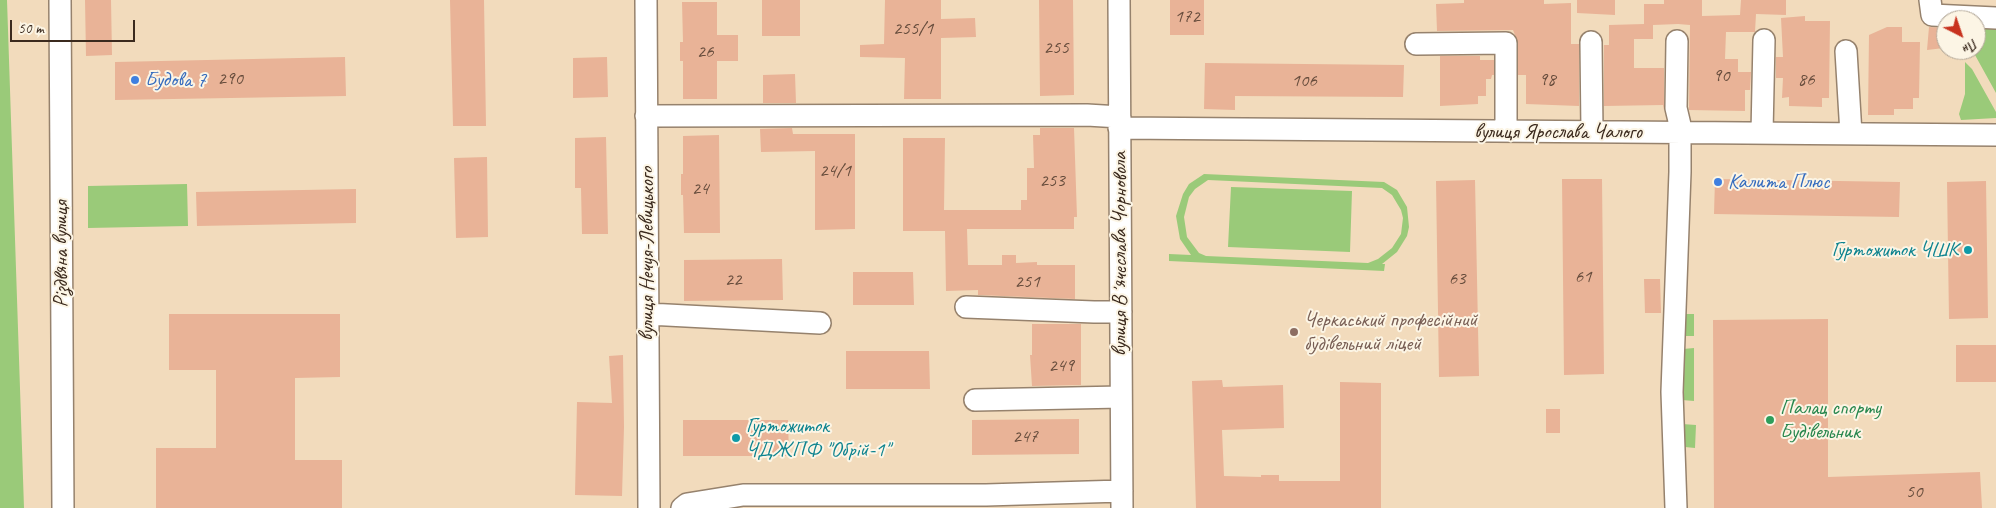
<!DOCTYPE html>
<meta charset="utf-8">
<style>
body{margin:0}
#map{position:relative;width:1996px;height:508px;overflow:hidden;background:#f2dbbc;font-family:Caveat,sans-serif}
canvas{display:block}
.north{position:absolute;left:1936px;top:10px;width:50px;height:50px;box-sizing:border-box;background:#fcf5e5;border:1px solid #afa495;border-radius:50%;rotate:139deg;font-size:14px;font-weight:700;line-height:20px;text-align:center;color:#3b2a1e}
.north::after{content:'';display:block;margin:auto;width:18px;height:22px;background:#c8321e;clip-path:polygon(50% 0,100% 100%,50% 72%,0 100%)}
.scale{position:absolute;left:10px;top:20px;width:125px;height:22px;box-sizing:border-box;border:2px solid #3b2a1e;border-top:0;padding-left:6px;font-size:15px;line-height:18px;white-space:nowrap;color:#3b2a1e;-webkit-text-stroke:4px #fcf5e5;paint-order:stroke}
</style>
<div id="map">
<canvas width="1996" height="508"></canvas>
<div class="north">Пн</div>
<div class="scale">50 m</div>
</div>
<script>
const ctx = document.querySelector('canvas').getContext('2d');
ctx.lineJoin = 'round';
function fill(path, color) { ctx.fillStyle = color; ctx.fill(path, 'evenodd'); }
const toPath = rows => new Path2D(rows.map(r => 'M' + r).join(''));
function stroke(path, color, width, dash) { ctx.strokeStyle = color; ctx.lineWidth = width; ctx.lineCap = dash ? 'butt' : 'round'; ctx.setLineDash(dash || []); ctx.stroke(path); }
function label(font, color, halo, rows, align = 'center') {
  ctx.font = font + ' Caveat,sans-serif'; ctx.lineWidth = 4; ctx.setLineDash([]); ctx.textBaseline = 'middle'; ctx.strokeStyle = halo; ctx.fillStyle = color; for (const [text, x, y, turn = 0] of rows) {
    ctx.save(); ctx.translate(x, y); ctx.rotate((+turn || 0) * Math.PI / 180); ctx.textAlign = isNaN(turn) ? turn : align; if (halo) ctx.strokeText(text, 0, 0); ctx.fillText(text, 0, 0); ctx.restore();
  }
}
const green = toPath([
 [0,0,7,0,24,508,0,508],
 [1986,22,1996,24,1996,93,1975,55],
 [1965,62,1972,69,1996,112,1996,118,1961,120,1959,114,1965,94],
 [1204,174,1384,182,1397,190,1407,207,1409,227,1407,236,1397,252,1382,264,1385,264,1384,271,1169,261,1169,254,1191,255,1180,239,1176,216,1183,194,1189,184],
 [1208,180,1382,188,1392,195,1401,210,1403,218,1401,234,1392,248,1378,259,1368,263,1206,256,1199,253,1187,237,1184,217,1189,197,1195,189],
 [187,184,188,226,88,228,88,186],
 [1231,187,1352,191,1350,252,1228,247],
 [1686,314,1694,314,1694,336,1684,336],
 [1694,348,1694,401,1682,400,1683,349],
 [1682,424,1696,425,1695,448,1685,447,1682,445]
]);
const building = toPath([
 [85,0,111,0,112,55,86,56],
 [450,0,484,0,486,126,453,126],
 [762,0,800,0,800,36,762,36],
 [885,0,941,0,941,19,975,18,976,37,941,38,941,99,904,99,905,58,860,57,860,45,884,44],
 [1039,0,1073,0,1074,95,1040,96],
 [1170,0,1204,0,1204,35,1170,35],
 [1464,0,1544,0,1544,4,1571,3,1571,44,1579,44,1579,106,1526,104,1526,75,1518,75,1518,43,1513,30,1437,31,1436,4,1464,3],
 [1577,0,1615,0,1615,15,1577,13],
 [1664,0,1702,0,1702,16,1740,15,1741,0,1786,0,1786,15,1756,14,1755,32,1726,32,1725,59,1738,59,1738,72,1751,72,1750,90,1745,90,1745,111,1689,110,1690,25,1678,24,1653,25,1653,39,1634,39,1634,68,1664,68,1664,110,1663,105,1604,106,1604,45,1609,45,1609,25,1644,24,1644,4,1664,4],
 [682,2,717,2,717,35,738,35,738,61,717,61,717,99,683,99,683,61,680,61,680,42,683,42],
 [1805,16,1805,21,1830,21,1829,98,1822,98,1822,107,1789,106,1789,97,1782,98,1783,78,1776,78,1776,57,1783,57,1781,18],
 [1887,27,1902,27,1902,42,1920,42,1919,98,1913,98,1913,109,1894,109,1894,115,1868,115,1869,35],
 [1929,27,1945,28,1944,48,1927,50],
 [1440,56,1480,56,1480,60,1494,60,1494,75,1492,75,1491,79,1486,79,1486,96,1478,96,1478,104,1440,106],
 [345,57,346,96,115,100,115,62],
 [607,57,608,97,573,98,573,58],
 [1205,63,1404,65,1403,97,1235,96,1235,110,1204,109],
 [795,74,796,103,763,103,763,75],
 [792,128,793,134,855,134,855,229,815,230,815,151,761,152,760,129],
 [1040,128,1074,128,1077,217,1074,217,1074,229,967,229,968,265,1002,265,1002,255,1016,255,1016,263,1037,262,1037,265,1075,265,1075,299,978,295,978,290,946,291,945,231,903,231,903,138,945,138,944,210,1021,210,1021,200,1027,200,1027,168,1034,168,1033,135,1040,135],
 [719,135,720,233,684,233,683,195,681,195,681,174,683,174,683,136],
 [606,137,608,234,582,234,581,188,575,188,575,138],
 [487,157,488,237,456,238,454,158],
 [1562,179,1602,179,1604,374,1564,375],
 [1715,179,1900,182,1899,217,1714,214],
 [1475,180,1479,376,1439,377,1436,181],
 [1986,181,1988,318,1949,319,1947,182],
 [356,189,356,223,197,226,196,192],
 [782,259,783,300,684,301,684,260],
 [853,272,913,272,914,305,853,305],
 [1644,279,1660,279,1661,313,1645,313],
 [169,314,340,314,340,377,295,378,295,460,342,460,342,508,156,508,156,448,216,448,216,370,169,370],
 [1828,319,1828,477,1980,472,1982,508,1714,508,1713,320],
 [1032,324,1081,324,1081,385,1032,386,1030,355,1032,355],
 [1956,345,1996,345,1996,382,1956,382],
 [846,351,929,351,930,389,846,389],
 [623,355,624,427,622,496,575,495,577,402,612,403,609,356],
 [1222,380,1223,387,1283,385,1284,428,1222,430,1224,476,1261,477,1261,475,1279,475,1279,481,1340,481,1340,382,1381,383,1381,508,1196,508,1192,381],
 [1546,409,1560,409,1560,433,1546,433],
 [1079,419,1079,454,972,455,972,420],
 [683,420,788,420,789,456,683,456]
]);
const minor = toPath([
 [60,0,63,508],
 [646,0,649,508],
 [1119,0,1122,508],
 [1930,0,1932,15,1996,18],
 [1591,42,1592,132],
 [1416,44,1506,43,1506,131],
 [1846,51,1851,134],
 [646,116,1087,115,1120,117],
 [1119,128,1996,135],
 [1762,133,1764,40],
 [966,307,1094,312,1121,312],
 [648,314,820,323],
 [975,400,1121,397],
 [682,508,687,504,743,495,986,495,1122,491],
 [1676,508,1672,392,1680,172,1680,125,1676,108,1677,41]
]);
const markers = [
 [135,80,5,"#3f7fe0"],
 [1718,182,5,"#3f7fe0"],
 [1968,250,5,"#0f9aa8"],
 [1294,332,5,"#8d6e63"],
 [1770,420,5,"#2e9e5b"],
 [736,438,5,"#0f9aa8"]
];
const numberNames = [
 ["172",1187,17],
 ["255/1",913,29],
 ["255",1056,48],
 ["26",705,52],
 ["90",1721,76],
 ["290",230,79],
 ["98",1547,80],
 ["86",1806,80],
 ["106",1304,81],
 ["24/1",835,171],
 ["253",1052,181],
 ["24",700,189],
 ["61",1583,277],
 ["63",1457,279],
 ["22",733,280],
 ["251",1027,282],
 ["249",1061,366],
 ["247",1025,437],
 ["50",1914,492]
];
const shopNames = [
 ["Будова 7",145,80],
 ["Калита Плюс",1728,182]
];
const streetNames = [
 ["вулиця Ярослава Чалого",1558,132],
 ["Різдвяна вулиця",61,254,-90],
 ["вулиця Нечуя-Левицького",647,254,-90],
 ["вулиця Вʼячеслава Чорновола",1120,254,-90]
];
const cultureNames = [
 ["Гуртожиток ЧШК",1958,250],
 ["Гуртожиток",746,426,"left"],
 ["ЧДЖПФ \"Обрій-1\"",746,450,"left"]
];
const educationNames = [
 ["Черкаський професійний",1304,320],
 ["будівельний ліцей",1304,344]
];
const leisureNames = [
 ["Палац спорту",1780,408],
 ["Будівельник",1780,432]
];
fill(green, '#9aca79');
fill(building, '#e9b397');
stroke(minor, '#96826d', 24);
stroke(minor, '#fff', 21);
for (const [x, y, r, color] of markers) { const dot = new Path2D(); dot.arc(x, y, r, 0, 2 * Math.PI); ctx.fillStyle = color; ctx.fill(dot); stroke(dot, '#fcf5e5', 2); }
label('19px', '#664c3c', null, numberNames);
label('21px', '#366cbe', '#fcf5e5', shopNames, 'left');
label('21px', '#3b2a1e', '#fcf5e5', streetNames);
label('21px', '#0d838f', '#fcf5e5', cultureNames, 'right');
label('21px', '#785e54', '#fcf5e5', educationNames, 'left');
label('21px', '#27864d', '#fcf5e5', leisureNames, 'left');
</script>
